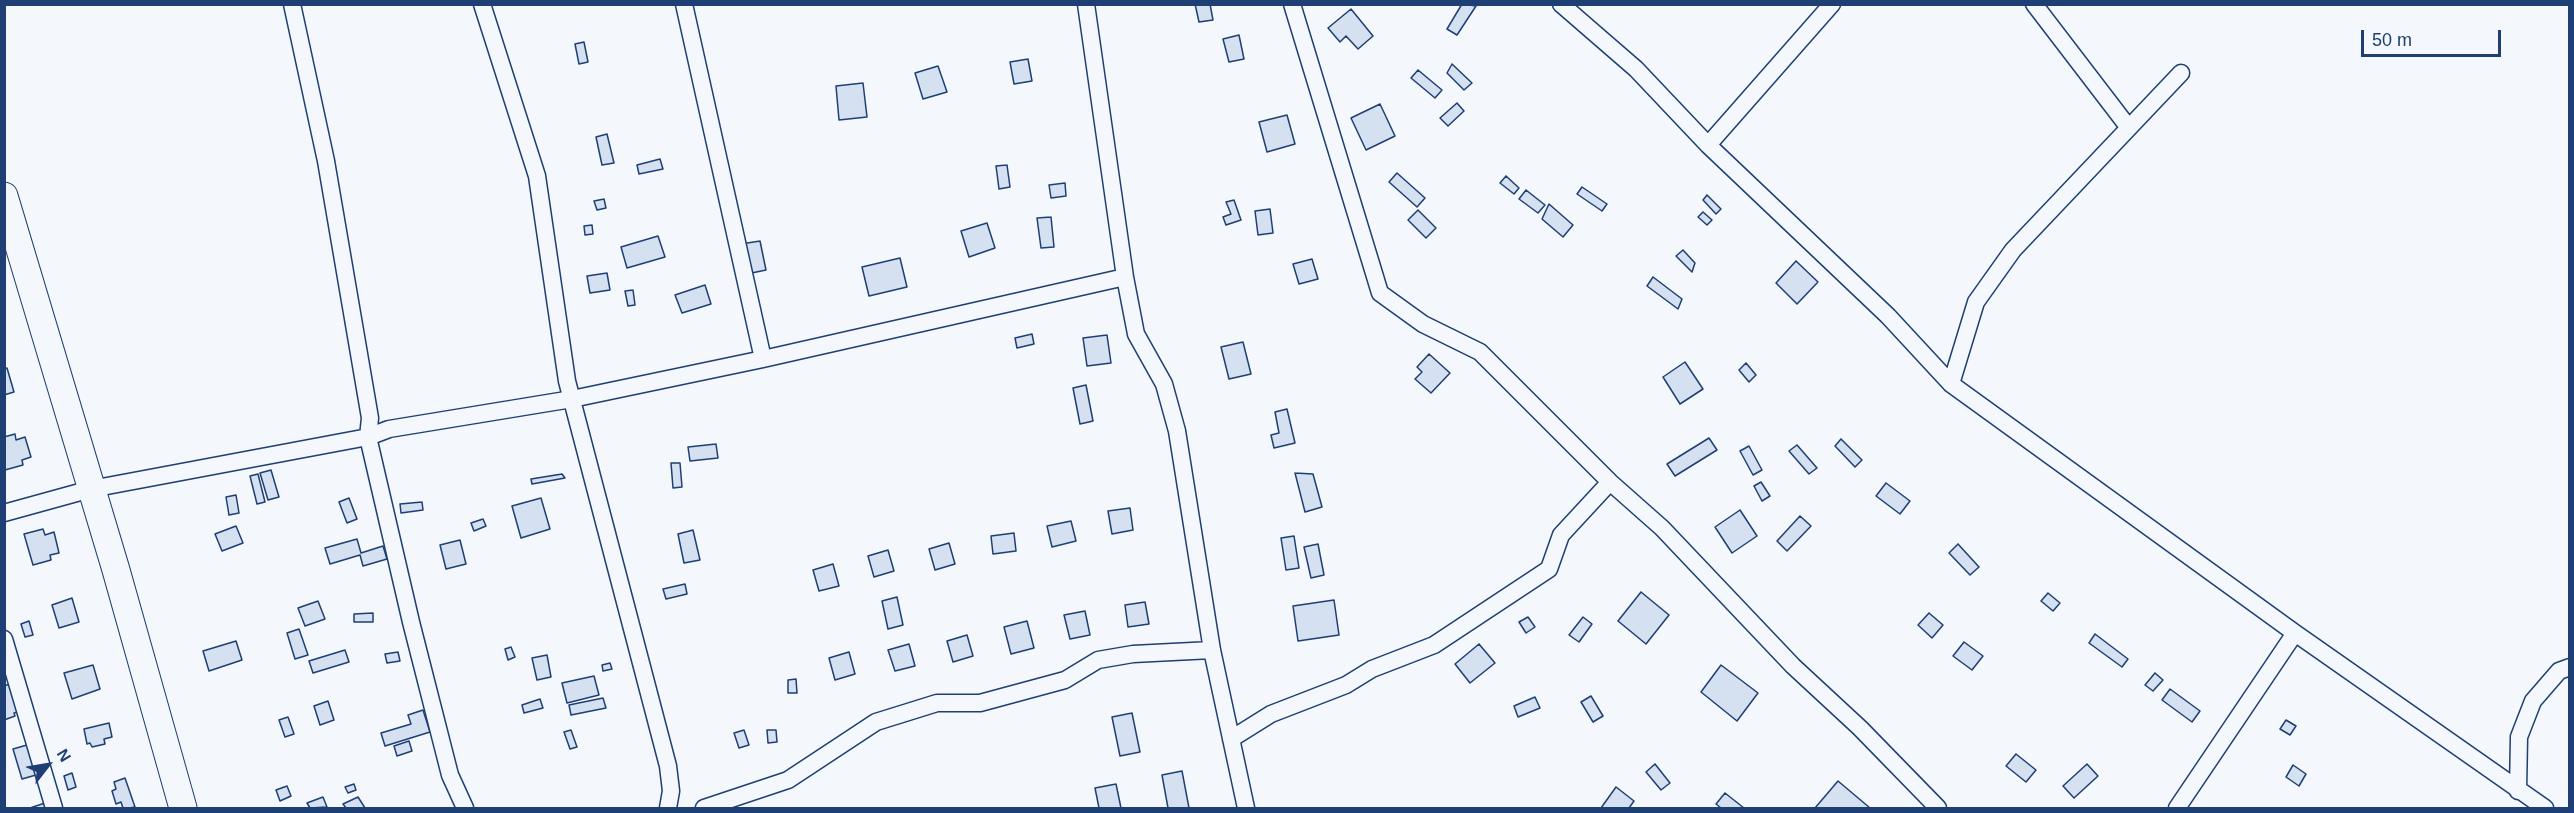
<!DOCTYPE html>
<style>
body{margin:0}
#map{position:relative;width:2574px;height:813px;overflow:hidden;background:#f4f7fb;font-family:Helvetica,sans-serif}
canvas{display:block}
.frame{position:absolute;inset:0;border:6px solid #1d3f73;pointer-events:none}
.north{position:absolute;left:18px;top:735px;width:60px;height:60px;-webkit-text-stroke:4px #f4f7fb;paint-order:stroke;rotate:59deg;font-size:16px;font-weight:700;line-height:24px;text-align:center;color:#1d3f73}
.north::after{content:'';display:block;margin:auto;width:21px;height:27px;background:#1d3f73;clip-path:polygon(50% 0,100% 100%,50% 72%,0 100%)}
.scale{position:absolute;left:2361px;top:30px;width:140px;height:27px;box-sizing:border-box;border:3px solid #1d3f73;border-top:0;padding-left:8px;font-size:18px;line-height:21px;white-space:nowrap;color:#1d3f73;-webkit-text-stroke:4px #f4f7fb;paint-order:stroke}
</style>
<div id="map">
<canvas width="2574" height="813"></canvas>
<div class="frame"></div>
<div class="north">N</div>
<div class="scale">50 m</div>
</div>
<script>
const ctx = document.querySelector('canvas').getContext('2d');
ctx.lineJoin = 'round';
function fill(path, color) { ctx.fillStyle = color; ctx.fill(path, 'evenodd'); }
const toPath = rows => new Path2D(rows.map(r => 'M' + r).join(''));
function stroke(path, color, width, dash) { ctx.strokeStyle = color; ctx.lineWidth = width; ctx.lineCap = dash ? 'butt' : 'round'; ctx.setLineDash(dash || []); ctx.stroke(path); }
const building = toPath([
 [1195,4,1210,4,1213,20,1199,22,1195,4],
 [1462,4,1476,6,1457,35,1447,29,1462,4],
 [1351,9,1373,36,1358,49,1346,36,1340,42,1328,28,1351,9],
 [1239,35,1244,59,1229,62,1223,39,1239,35],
 [584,42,588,62,579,64,575,44,584,42],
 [1028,59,1032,81,1014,84,1010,62,1028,59],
 [1452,64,1472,83,1464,90,1447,73,1452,64],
 [938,66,947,92,923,99,915,73,938,66],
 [1418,70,1442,90,1435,98,1411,78,1418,70],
 [863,83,867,117,839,120,836,86,863,83],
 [1457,103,1464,111,1448,126,1440,118,1457,103],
 [1380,104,1395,136,1366,150,1351,118,1380,104],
 [1287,115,1295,144,1267,152,1259,122,1287,115],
 [607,134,614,163,602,165,596,137,607,134],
 [660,159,663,169,639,174,637,165,660,159],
 [1007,165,1010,187,999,189,996,166,1007,165],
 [1397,173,1425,198,1417,207,1389,182,1397,173],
 [1506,176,1519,188,1514,194,1500,183,1506,176],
 [1065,183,1066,196,1051,198,1049,185,1065,183],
 [1582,187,1607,204,1602,211,1577,194,1582,187],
 [1526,190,1545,205,1538,213,1519,199,1526,190],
 [1707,195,1721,209,1716,214,1703,200,1707,195],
 [604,199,606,208,597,210,594,201,604,199],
 [1234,200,1241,220,1226,225,1223,217,1231,214,1226,202,1234,200],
 [1549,204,1573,225,1563,237,1542,219,1549,204],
 [1270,209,1273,233,1258,235,1255,211,1270,209],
 [1418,210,1436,228,1426,238,1408,220,1418,210],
 [1703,212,1712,220,1707,225,1698,217,1703,212],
 [1051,217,1054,247,1041,248,1037,218,1051,217],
 [987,223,995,248,969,257,961,231,987,223],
 [592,225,593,234,585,235,584,226,592,225],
 [658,236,665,257,627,268,621,247,658,236],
 [760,241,766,270,747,274,741,244,760,241],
 [1683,250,1695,263,1692,272,1676,256,1683,250],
 [900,258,907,287,869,296,862,267,900,258],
 [1312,259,1318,279,1299,284,1293,264,1312,259],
 [1796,261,1818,282,1797,304,1776,283,1796,261],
 [607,273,610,290,590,293,587,276,607,273],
 [1653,277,1682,299,1678,309,1647,286,1653,277],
 [705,285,711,304,682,313,675,295,705,285],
 [633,290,635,305,628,306,625,291,633,290],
 [1032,334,1034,344,1017,348,1015,338,1032,334],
 [1107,335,1111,363,1087,366,1083,338,1107,335],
 [1243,342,1251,374,1229,379,1221,347,1243,342],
 [1429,354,1450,373,1431,393,1415,379,1422,372,1417,367,1429,354],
 [1685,362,1703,389,1680,404,1663,377,1685,362],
 [1746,363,1756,375,1749,382,1739,370,1746,363],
 [7,368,14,392,4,395,4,369,7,368],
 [1086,385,1093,421,1080,424,1073,388,1086,385],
 [1287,409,1295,443,1274,448,1271,435,1279,433,1275,412,1287,409],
 [15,434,16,440,25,437,31,457,22,460,23,465,5,470,4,437,15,434],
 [1709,438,1717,450,1675,476,1667,464,1709,438],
 [1841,439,1862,460,1855,467,1835,446,1841,439],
 [716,444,718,458,690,461,688,447,716,444],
 [1797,445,1817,468,1809,474,1789,451,1797,445],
 [1749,446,1762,470,1753,475,1740,451,1749,446],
 [671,463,680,463,682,487,673,488,671,463],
 [271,470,279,497,268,500,260,473,271,470],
 [1295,473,1313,474,1322,507,1305,512,1295,473],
 [258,474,265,502,257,504,250,476,258,474],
 [562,474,565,478,532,484,531,479,562,474],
 [1761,482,1770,496,1762,501,1754,486,1761,482],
 [1886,483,1910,501,1900,514,1876,496,1886,483],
 [236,495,239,513,229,515,226,497,236,495],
 [349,498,357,519,347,523,339,502,349,498],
 [541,498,550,529,521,538,512,506,541,498],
 [422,502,423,510,401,513,400,504,422,502],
 [1130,508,1133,530,1112,534,1108,511,1130,508],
 [1740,510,1757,536,1732,553,1715,527,1740,510],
 [1800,516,1811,526,1787,551,1777,541,1800,516],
 [483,519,486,526,474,531,471,523,483,519],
 [1071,521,1076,541,1052,547,1047,526,1071,521],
 [236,526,243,543,222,551,215,534,236,526],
 [43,529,45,535,54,532,59,553,50,555,51,560,33,565,24,534,43,529],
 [693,530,700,560,684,563,678,534,693,530],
 [1014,533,1016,551,993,554,991,536,1014,533],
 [1294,536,1299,568,1286,570,1281,538,1294,536],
 [357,539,361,553,383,546,387,559,363,566,360,555,330,564,325,548,357,539],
 [460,540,466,564,446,569,440,545,460,540],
 [949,543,955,564,935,570,929,549,949,543],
 [1318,544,1324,575,1311,578,1304,547,1318,544],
 [1958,544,1979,567,1970,575,1949,553,1958,544],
 [888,550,894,571,874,577,868,556,888,550],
 [833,564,839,586,819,591,813,570,833,564],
 [685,584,687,594,666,599,663,589,685,584],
 [1641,592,1669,615,1646,644,1618,621,1641,592],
 [2048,593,2060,603,2053,611,2041,601,2048,593],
 [897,597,903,625,888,629,882,601,897,597],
 [72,598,79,622,59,628,52,605,72,598],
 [1334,600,1339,635,1298,641,1293,606,1334,600],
 [318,601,325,619,305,626,298,608,318,601],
 [1145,602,1149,624,1128,627,1125,605,1145,602],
 [1085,611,1090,635,1070,639,1064,615,1085,611],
 [373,613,373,622,354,622,354,614,373,613],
 [1929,613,1943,625,1932,638,1918,625,1929,613],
 [1528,617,1535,627,1526,633,1519,622,1528,617],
 [1583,617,1592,624,1579,642,1569,635,1583,617],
 [29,621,33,635,25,637,21,624,29,621],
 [1027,621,1034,648,1011,654,1004,627,1027,621],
 [299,629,308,655,295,659,287,633,299,629],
 [2095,634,2128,659,2122,667,2089,643,2095,634],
 [967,635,973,656,953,662,947,641,967,635],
 [236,641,242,660,209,671,203,651,236,641],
 [1964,642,1983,656,1972,670,1953,656,1964,642],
 [909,644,915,666,895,671,888,650,909,644],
 [1479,644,1495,663,1470,683,1455,664,1479,644],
 [511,647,515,657,508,660,505,649,511,647],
 [345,650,349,662,313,673,309,661,345,650],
 [398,652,400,661,387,663,385,654,398,652],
 [849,652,855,674,835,680,829,658,849,652],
 [547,655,551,677,537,680,532,658,547,655],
 [610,663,612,669,603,671,602,665,610,663],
 [93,665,100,689,72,699,64,673,93,665],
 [1721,665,1758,693,1737,721,1701,692,1721,665],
 [2155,673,2163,680,2153,691,2145,685,2155,673],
 [594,676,599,695,567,703,562,683,594,676],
 [796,679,797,693,788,693,788,680,796,679],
 [10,684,18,712,14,713,15,716,4,720,4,686,10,684],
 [2170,689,2200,711,2192,722,2162,700,2170,689],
 [1591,696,1603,716,1593,722,1581,702,1591,696],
 [1535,697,1540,708,1518,717,1514,706,1535,697],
 [603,698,606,708,571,715,569,705,603,698],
 [540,699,543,708,524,713,522,705,540,699],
 [328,701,334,720,320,725,314,706,328,701],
 [423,710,430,732,385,746,381,733,411,724,408,715,423,710],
 [1132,713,1140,752,1120,756,1112,717,1132,713],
 [288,717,294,734,285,737,279,720,288,717],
 [2286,720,2296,726,2290,735,2280,729,2286,720],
 [109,723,112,737,104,739,105,744,92,747,90,743,87,744,84,729,109,723],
 [571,730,577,747,570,749,564,732,571,730],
 [744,730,749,745,739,748,734,733,744,730],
 [767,730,776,730,777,742,768,743,767,730],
 [409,741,412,751,397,756,394,746,409,741],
 [27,745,36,775,22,779,13,749,27,745],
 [2016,754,2036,770,2026,782,2006,766,2016,754],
 [1655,764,1670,783,1661,790,1646,772,1655,764],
 [2087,764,2098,776,2074,798,2063,786,2087,764],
 [2293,765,2306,774,2299,786,2286,777,2293,765],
 [1182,771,1189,808,1168,808,1162,775,1182,771],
 [72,773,76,787,68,790,64,776,72,773],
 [125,778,135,807,129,808,123,808,121,802,116,804,112,791,116,789,114,782,125,778],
 [1838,781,1870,808,1815,808,1838,781],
 [354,784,356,790,348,793,345,787,354,784],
 [1116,784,1121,808,1099,808,1095,788,1116,784],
 [287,786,291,796,280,801,276,790,287,786],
 [1616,787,1634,801,1629,808,1601,808,1616,787],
 [1725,793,1744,808,1721,808,1716,804,1725,793],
 [323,797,327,807,310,808,307,803,323,797],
 [358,797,365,808,346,808,343,804,358,797],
 [45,803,46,808,30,808,45,803]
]);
const minor = toPath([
 [292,4,326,161,370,418,368,437,411,622,450,775,465,808],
 [482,4,537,176,567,381,668,766,671,791,668,808],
 [684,4,763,359],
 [1086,4,1125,277,1136,334,1164,384,1177,431,1212,650,1246,808],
 [1292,4,1380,293,1423,324,1480,352,1610,482,1662,528,1793,666,1860,728,1938,808],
 [1561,4,1636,69,1708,145,1888,316,1951,384,2295,633,2545,808],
 [2034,4,2129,128],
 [1708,145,1832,4],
 [1951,384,1976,302,2013,250,2181,73],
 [4,513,91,489,368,437,389,429,572,399,763,359,1125,277],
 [4,639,54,808],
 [1231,739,1271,714,1346,685,1372,669,1434,645,1549,569,1561,535,1610,482],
 [2518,791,2519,737,2533,701,2559,671,2570,667],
 [704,808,788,780,876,722,937,703,980,703,1065,680,1098,660,1133,654,1212,650],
 [2177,808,2295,633]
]);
const primary = toPath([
 [4,196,116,570,183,808]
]);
fill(building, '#d5e0f0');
stroke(building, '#1d3f73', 1.5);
stroke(minor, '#1d3f73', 19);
stroke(primary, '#1d3f73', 29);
stroke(minor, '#f4f7fb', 16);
stroke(primary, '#f4f7fb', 27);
</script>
